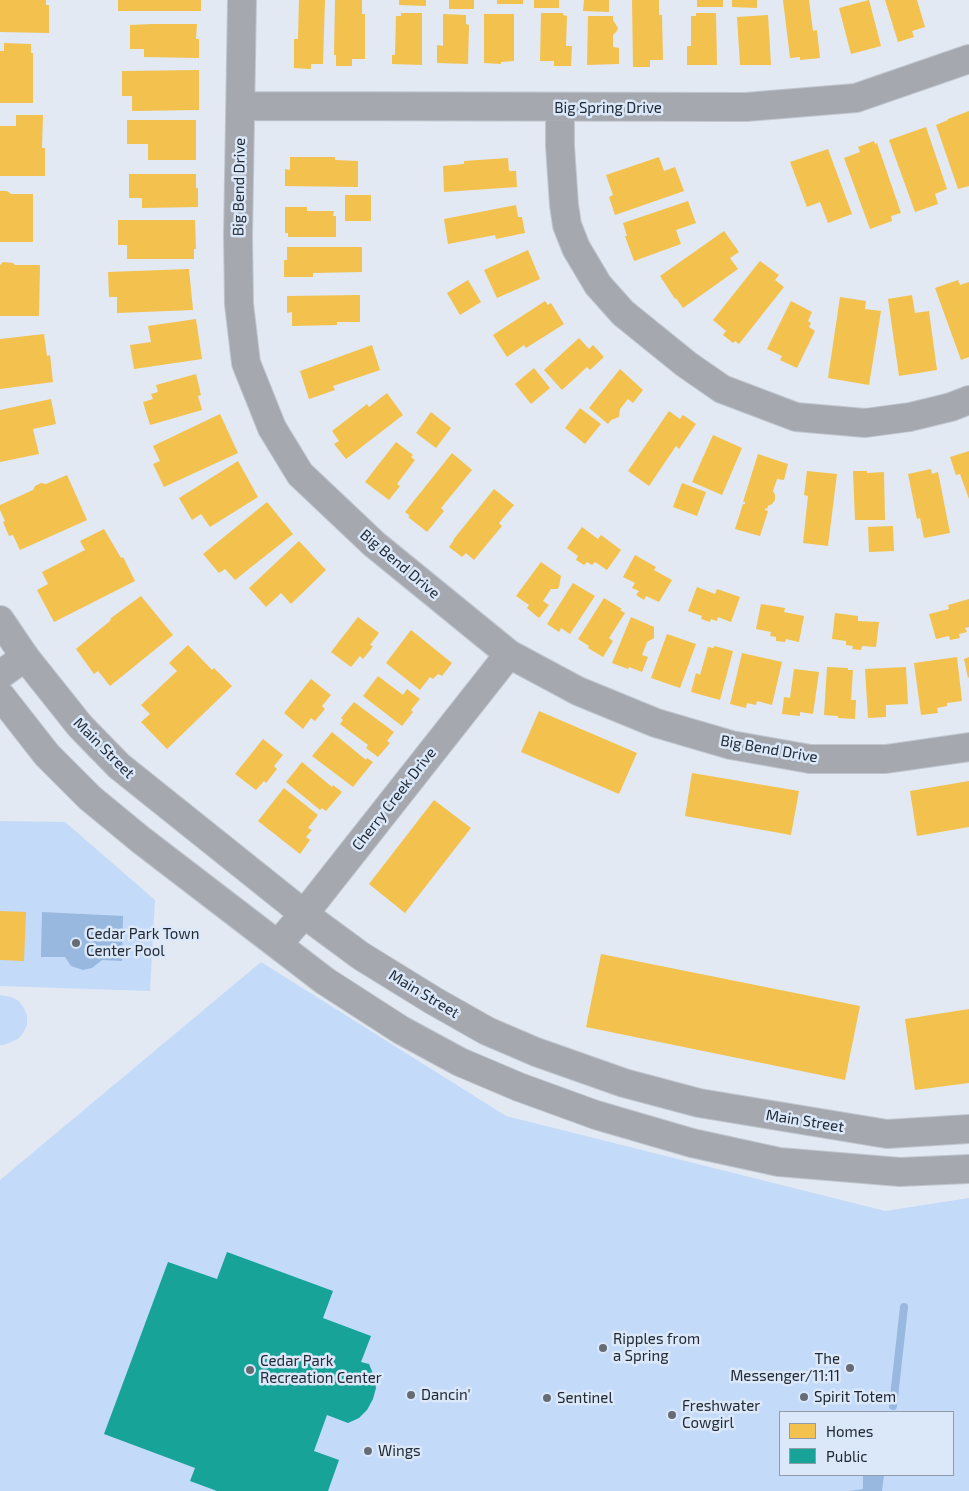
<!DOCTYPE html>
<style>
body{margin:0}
#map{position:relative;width:969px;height:1491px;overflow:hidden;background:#e2e9f2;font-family:"Exo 2",sans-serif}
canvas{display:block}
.legend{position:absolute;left:779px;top:1411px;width:175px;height:65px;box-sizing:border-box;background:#dbe8f9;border:1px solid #919caa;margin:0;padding:6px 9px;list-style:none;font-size:15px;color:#212934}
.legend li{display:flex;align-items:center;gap:10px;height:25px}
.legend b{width:25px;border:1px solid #919caa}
</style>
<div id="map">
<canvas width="969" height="1491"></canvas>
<ul class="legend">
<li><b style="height:14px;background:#f2c14e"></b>Homes</li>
<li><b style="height:14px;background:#17a398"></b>Public</li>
</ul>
</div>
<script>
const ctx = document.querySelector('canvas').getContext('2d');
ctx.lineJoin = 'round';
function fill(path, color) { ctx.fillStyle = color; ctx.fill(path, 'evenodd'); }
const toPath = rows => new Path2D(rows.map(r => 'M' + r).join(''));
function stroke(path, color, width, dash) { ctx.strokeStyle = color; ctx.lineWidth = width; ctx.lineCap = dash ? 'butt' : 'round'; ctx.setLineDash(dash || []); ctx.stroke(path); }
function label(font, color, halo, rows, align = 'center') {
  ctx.font = font + ' "Exo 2",sans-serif'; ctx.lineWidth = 5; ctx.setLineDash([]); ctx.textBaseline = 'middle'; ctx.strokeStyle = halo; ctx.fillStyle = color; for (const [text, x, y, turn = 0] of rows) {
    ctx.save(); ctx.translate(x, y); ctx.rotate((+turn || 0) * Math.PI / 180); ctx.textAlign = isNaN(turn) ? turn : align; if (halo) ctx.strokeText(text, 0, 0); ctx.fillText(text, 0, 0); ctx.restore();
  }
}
const green = toPath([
 [0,821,65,822,155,900,150,991,0,986],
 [261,962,506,1116,885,1211,969,1198,969,1491,0,1491,0,1180],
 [780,1412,953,1412,953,1475,780,1475],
 [0,995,11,997,19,1001,24,1008,27,1016,27,1025,23,1033,18,1039,4,1045,0,1045]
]);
const water = toPath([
 [42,912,123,916,122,961,102,960,92,968,83,970,71,966,65,957,41,957],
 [863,1475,884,1475,882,1491,849,1491,863,1489]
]);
const homes = toPath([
 [0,0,46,0,46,5,49,5,49,33,0,32],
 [118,0,201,0,201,11,118,11],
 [299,0,325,0,323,64,311,64,311,69,294,68,294,39,298,39],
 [335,0,362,0,362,14,365,14,365,59,352,59,352,66,336,66,336,55,334,55],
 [399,0,426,0,426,6,399,5],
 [449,0,474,0,474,9,449,9],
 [497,0,523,0,523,4,497,4],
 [534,0,559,0,559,8,534,8],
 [584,0,609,0,609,12,583,11],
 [632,0,659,0,659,15,662,15,663,60,650,60,650,67,633,67],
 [697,0,723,0,723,7,697,7],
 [732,0,757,0,757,8,732,7],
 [783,0,809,0,813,31,817,30,820,58,800,60,800,57,790,58],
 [869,0,881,46,851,54,839,8],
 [885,0,917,0,925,27,912,31,914,37,898,42],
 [401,13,422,13,422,65,392,64,392,55,395,55,396,16,401,16],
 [541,13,563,13,563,15,567,16,566,46,572,46,571,66,554,66,554,61,540,61],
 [696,13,716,13,717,65,687,65,687,46,691,46,691,16,696,16],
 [443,14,466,15,466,24,469,25,468,64,437,63,437,45,443,46],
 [484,14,514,14,514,61,501,62,501,64,484,63],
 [768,15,771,65,740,65,737,17],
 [588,16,613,16,613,20,618,28,617,31,613,35,613,47,619,48,619,64,587,65],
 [152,24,197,24,196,39,199,39,199,58,144,57,144,49,130,49,130,25],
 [4,43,31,44,31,53,33,53,33,103,0,103,0,51,4,51],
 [199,70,199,110,132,111,132,96,122,96,122,71],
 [969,111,969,186,958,189,936,125,948,120,948,119],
 [16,115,43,115,42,148,45,148,45,176,0,176,0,126,16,126],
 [127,120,196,120,196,160,148,160,148,144,127,144],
 [926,127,947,189,935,194,938,204,915,212,889,140],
 [874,141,875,144,877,143,901,213,891,216,892,221,870,229,844,158,860,152,858,147],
 [828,149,852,214,828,223,820,202,807,207,790,162],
 [290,157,335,157,335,160,358,161,358,187,285,186,285,169,290,170],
 [659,157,664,171,675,167,684,191,615,215,609,197,613,195,606,175],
 [508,158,509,171,516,171,517,187,444,192,443,166,464,164,464,161],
 [129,174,196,174,196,188,198,188,198,207,142,208,142,198,129,198],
 [0,191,7,191,11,194,33,194,33,242,0,242],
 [345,195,371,195,371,221,345,221],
 [688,201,696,223,676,230,681,244,634,261,625,236,627,236,623,223],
 [516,205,518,217,522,217,525,233,496,239,495,235,448,244,444,219],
 [285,207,307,207,307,211,334,211,333,216,336,216,336,237,288,237,288,233,285,233],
 [118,220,195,220,196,249,194,249,194,259,127,259,127,245,118,245],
 [724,231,739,252,730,258,738,269,683,308,676,298,675,299,660,276],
 [287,247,362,247,362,272,313,273,313,277,284,277,284,260,287,260],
 [528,250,540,279,497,298,484,270],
 [760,261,779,275,775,280,784,287,739,344,735,341,733,343,723,335,726,331,713,320],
 [3,262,13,263,15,265,40,265,39,316,0,316,0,265],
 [189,269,193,310,117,313,117,297,109,297,108,272],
 [468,280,481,302,460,315,447,293],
 [958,280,960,285,969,282,969,357,961,360,935,288],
 [360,295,360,322,337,322,337,325,292,326,292,312,287,313,287,296],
 [912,295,915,313,929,311,937,370,899,376,888,299],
 [840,297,866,301,865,309,881,311,869,385,828,378],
 [545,301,548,305,551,303,564,324,526,348,524,345,507,357,493,335],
 [791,301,812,312,808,321,811,323,809,327,815,331,797,368,780,360,782,356,767,349],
 [196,319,202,359,134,369,130,345,151,342,148,326],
 [44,334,47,356,50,355,53,382,0,389,0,339],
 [579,338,589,349,593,345,604,357,590,370,587,367,562,390,544,370],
 [372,345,380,370,333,386,335,390,309,399,300,371],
 [534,368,550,388,531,404,515,384],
 [620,369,643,390,633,403,628,399,620,409,619,417,611,420,608,424,589,408],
 [196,374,201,395,198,396,202,410,150,425,143,402,153,399,151,394,158,392,156,385],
 [387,393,403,415,346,459,334,444,339,441,332,431,367,404,369,407],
 [51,399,56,424,33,429,39,454,0,462,0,410],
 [580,408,601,424,585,444,565,428],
 [669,411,680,419,683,415,696,424,679,449,676,446,649,486,628,471],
 [431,412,451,428,436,448,416,433],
 [220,414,238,453,164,487,153,464,160,461,153,446],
 [713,435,742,448,722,495,692,482],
 [396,442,413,455,411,457,415,460,397,484,400,486,389,500,365,482],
 [969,451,969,499,960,474,956,475,950,457],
 [452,453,472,470,441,508,444,511,427,532,408,517,410,516,405,512],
 [758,454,788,464,784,480,777,479,773,491,775,495,775,500,772,504,768,506,767,509,765,508,765,510,768,511,760,536,735,529,743,504,745,504,745,502,743,502],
 [238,461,258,497,210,527,201,514,192,520,179,498],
 [931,469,932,474,938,472,950,533,924,538,920,518,917,519,908,474],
 [807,471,837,474,828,546,803,543,808,496,804,495],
 [853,471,867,471,867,473,884,472,885,520,855,520],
 [67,475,87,520,20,550,13,535,9,536,3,522,5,521,0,510,0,505,33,490,35,486,41,483,46,484],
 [682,483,706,492,697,516,673,507],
 [494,489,514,505,499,523,502,526,474,560,466,553,462,557,449,547,454,540,453,540],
 [267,502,293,534,235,580,225,569,219,573,203,554],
 [893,526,894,551,869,552,868,527],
 [582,527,598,539,601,535,621,550,607,570,595,562,592,565,587,562,584,565,576,560,578,556,567,548],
 [104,529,121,558,123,557,135,581,54,622,37,590,48,584,42,572,85,550,80,541],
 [299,541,326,570,291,604,281,593,266,607,249,588],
 [635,555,656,567,654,570,672,580,659,602,646,596,644,600,636,595,639,591,632,588,635,583,623,577],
 [541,562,561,576,559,587,557,589,551,589,543,601,549,605,539,618,527,608,529,605,516,596],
 [573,583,595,596,570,634,561,628,559,632,547,624],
 [697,587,715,594,717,589,740,597,731,622,718,617,717,621,711,619,710,622,701,619,702,616,688,611],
 [141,596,173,635,110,686,98,671,94,674,76,649,110,621,111,618],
 [604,598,622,609,620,610,625,613,609,638,613,641,603,657,588,648,589,646,578,639],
 [969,599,969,627,965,628,967,632,959,634,960,638,950,640,949,636,936,639,929,614,949,609,948,605],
 [761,604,785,608,784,612,804,616,799,642,786,639,785,642,776,641,776,637,770,636,771,632,756,629],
 [835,613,858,616,858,621,879,622,876,647,862,646,861,650,852,649,853,646,846,645,846,641,832,639],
 [358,617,379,633,370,645,373,646,371,649,363,659,360,656,351,667,331,652],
 [631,617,654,627,654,638,647,642,642,655,648,657,642,672,629,667,628,669,612,663],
 [411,630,452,663,442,676,438,674,433,679,430,677,420,690,386,663],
 [667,634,696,644,680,688,651,678],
 [188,645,212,670,214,668,232,686,167,749,141,722,150,714,141,705,177,671,169,663],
 [714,646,733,651,720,700,691,692,696,673,700,675,708,647,714,648],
 [742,653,782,662,772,705,757,701,756,705,747,703,746,708,730,704],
 [957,657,962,701,947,703,947,706,937,708,938,713,921,715,914,663],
 [969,657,969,677,968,678,964,659],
 [827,667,848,668,848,670,853,670,851,700,856,700,855,719,838,718,838,716,824,715],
 [906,667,908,704,886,705,886,717,868,718,865,669],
 [794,669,819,672,813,714,800,712,800,716,782,714,784,697,790,698],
 [378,676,403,695,407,689,420,699,411,710,413,712,402,726,363,696],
 [311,679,331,695,322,706,325,709,315,721,311,718,303,729,284,713],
 [354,702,394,732,387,741,390,743,378,757,366,748,368,745,340,724,343,720,341,718],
 [539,711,637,753,619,794,521,752],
 [332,732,366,760,367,758,373,762,353,787,312,756],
 [263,739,283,755,274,766,277,769,266,783,264,781,256,790,235,774],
 [302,762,332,787,333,785,342,792,326,811,322,808,320,810,286,782],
 [692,773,799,791,791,835,685,816],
 [969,781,969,827,917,836,910,791],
 [284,788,318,815,308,828,312,830,306,837,310,840,300,854,258,821],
 [434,800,471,828,405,913,369,884],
 [0,911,26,912,24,961,0,960],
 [601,954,860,1006,845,1080,586,1027],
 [969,1009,969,1083,915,1090,905,1019]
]);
const public = toPath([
 [227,1252,333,1291,323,1318,371,1336,361,1362,369,1364,374,1376,376,1388,373,1399,367,1410,359,1418,348,1423,327,1415,314,1451,339,1460,328,1491,217,1491,190,1481,195,1468,104,1434,168,1262,217,1279]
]);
const stream = toPath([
 [893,1406,904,1307]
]);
const minor = toPath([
 [242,0,238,237,239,304,246,363,272,428,300,474,374,544,509,654,578,691,656,723,731,745,810,759,886,759,969,747],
 [241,106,746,107,856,98,969,59],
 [560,108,560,146,564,205,567,225,576,248,598,285,623,313,686,364,722,389,796,417,865,423,910,417,951,407,969,400],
 [0,675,25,657],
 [278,944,304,914,509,654]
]);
const tertiary = toPath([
 [0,620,25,657,80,726,119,766,304,914,361,956,434,1001,487,1031,536,1052,624,1083,699,1103,887,1134,969,1129],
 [0,695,47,755,90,798,141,840,325,981,401,1030,460,1062,519,1087,596,1115,692,1143,779,1162,900,1172,969,1169]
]);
const markers = [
 [76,943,5,"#656c76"],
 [603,1348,5,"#656c76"],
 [850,1368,5,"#656c76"],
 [250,1370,5,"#656c76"],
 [411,1395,5,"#656c76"],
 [804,1397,5,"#656c76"],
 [547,1398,5,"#656c76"],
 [672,1415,5,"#656c76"],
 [368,1451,5,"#656c76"]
];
const streetNames = [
 ["Big Spring Drive",608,108],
 ["Big Bend Drive",239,187,-89],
 ["Big Bend Drive",400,564,40],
 ["Main Street",104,748,45],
 ["Big Bend Drive",769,749,10],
 ["Cherry Creek Drive",394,799,-52],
 ["Main Street",424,994,31],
 ["Main Street",805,1121,9]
];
const poiNames = [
 ["Cedar Park Town",86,934],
 ["Center Pool",86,951],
 ["Ripples from",613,1339],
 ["a Spring",613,1356],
 ["The",840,1359,"right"],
 ["Messenger/11:11",840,1376,"right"],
 ["Cedar Park",260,1361],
 ["Recreation Center",260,1378],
 ["Dancin'",421,1395],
 ["Spirit Totem",814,1397],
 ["Sentinel",557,1398],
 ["Freshwater",682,1406],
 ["Cowgirl",682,1423],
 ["Wings",378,1451]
];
fill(green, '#c3daf9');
fill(water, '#98b8e0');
fill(homes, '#f2c14e');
fill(public, '#17a398');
stroke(stream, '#98b8e0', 8);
stroke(minor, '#c1c6ce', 30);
stroke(tertiary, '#c1c6ce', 30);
stroke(minor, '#a5a8ae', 28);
stroke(tertiary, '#a5a8ae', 28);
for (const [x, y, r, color] of markers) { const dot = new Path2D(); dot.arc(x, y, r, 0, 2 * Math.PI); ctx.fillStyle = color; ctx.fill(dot); stroke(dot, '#dbe8f9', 2); }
label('15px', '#212934', '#dbe8f9', streetNames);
label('15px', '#212934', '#dbe8f9', poiNames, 'left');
</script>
